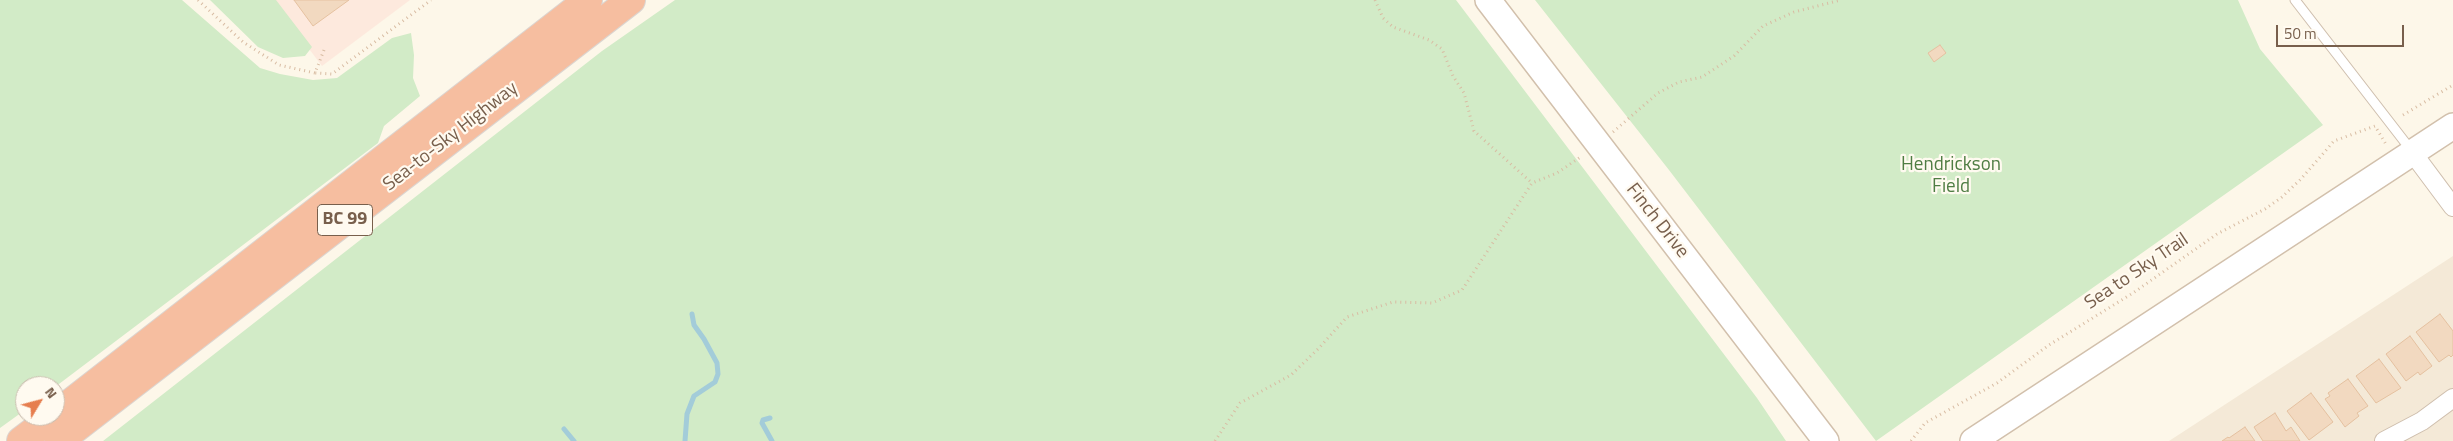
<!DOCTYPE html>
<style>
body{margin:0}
#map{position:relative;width:2453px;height:441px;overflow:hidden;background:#fdf7e9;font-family:"Titillium Web",sans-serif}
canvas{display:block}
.north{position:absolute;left:15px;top:376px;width:50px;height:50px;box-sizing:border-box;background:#fffaf0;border:1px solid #c9bcae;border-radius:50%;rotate:53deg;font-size:14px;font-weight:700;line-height:20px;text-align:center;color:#785f4c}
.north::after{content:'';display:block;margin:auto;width:18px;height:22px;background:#e67e4f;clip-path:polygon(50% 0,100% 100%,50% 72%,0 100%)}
.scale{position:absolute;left:2276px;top:25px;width:128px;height:22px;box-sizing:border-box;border:2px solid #785f4c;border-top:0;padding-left:6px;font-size:15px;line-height:18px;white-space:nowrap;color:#785f4c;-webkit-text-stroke:4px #fffaf0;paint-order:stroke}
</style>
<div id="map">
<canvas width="2453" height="441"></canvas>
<div class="north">N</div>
<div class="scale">50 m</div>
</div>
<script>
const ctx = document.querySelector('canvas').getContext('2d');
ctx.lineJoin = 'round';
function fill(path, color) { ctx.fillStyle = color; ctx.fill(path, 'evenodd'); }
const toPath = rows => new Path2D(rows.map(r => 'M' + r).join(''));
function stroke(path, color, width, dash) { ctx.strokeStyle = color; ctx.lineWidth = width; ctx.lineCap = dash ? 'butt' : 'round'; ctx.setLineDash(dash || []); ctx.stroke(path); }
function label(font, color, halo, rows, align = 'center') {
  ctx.font = font + ' "Titillium Web",sans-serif'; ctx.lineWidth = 4.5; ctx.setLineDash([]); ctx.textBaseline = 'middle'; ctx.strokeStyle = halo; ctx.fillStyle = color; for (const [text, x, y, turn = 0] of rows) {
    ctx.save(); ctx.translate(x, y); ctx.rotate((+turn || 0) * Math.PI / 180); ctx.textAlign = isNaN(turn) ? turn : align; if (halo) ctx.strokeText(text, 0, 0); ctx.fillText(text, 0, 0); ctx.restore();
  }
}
const residential = toPath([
 [2453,256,2453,441,2169,441]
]);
const commercial = toPath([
 [272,0,410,0,322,66]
]);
const green = toPath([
 [0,0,182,0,260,68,280,74,313,80,337,78,392,38,411,33,414,55,413,78,420,96,384,126,378,143,55,387,25,386,25,410,0,428],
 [210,0,276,0,312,47,305,56,283,58,258,47],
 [675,0,1456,0,1757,398,1786,441,103,441,602,51],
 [1535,0,2238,0,2260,49,2323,125,1876,441,1669,170]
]);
const stream = toPath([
 [770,418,763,420,762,423,772,441],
 [564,429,574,441],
 [685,441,687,414,694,396,715,382,718,374,717,363,704,339,694,325,692,314]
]);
const building = toPath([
 [294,0,349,0,313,26,294,0],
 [1940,45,1946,53,1934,62,1928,53,1940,45],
 [2440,314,2453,331,2453,355,2451,357,2449,355,2439,362,2416,332,2440,314],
 [2410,336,2432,366,2420,375,2418,372,2406,381,2386,354,2410,336],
 [2379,359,2401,388,2376,403,2356,376,2379,359],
 [2348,379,2368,406,2357,413,2359,416,2345,427,2325,399,2330,396,2328,393,2348,379],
 [2311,393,2333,422,2309,440,2287,411,2311,393],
 [2275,413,2286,431,2291,427,2300,441,2263,441,2254,427,2275,413],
 [2245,427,2255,441,2222,441,2228,437,2229,438,2245,427]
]);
const path = toPath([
 [198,0,243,42,279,65,315,73],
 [1375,0,1383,18,1393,27,1429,40,1442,49,1453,76,1464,93,1474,131,1532,183],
 [324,50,315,73,332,74,431,0],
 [2403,115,2453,85],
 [1613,132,1658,93,1679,82,1702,77,1734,56,1763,26,1794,12,1841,0],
 [1215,441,1240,403,1291,375,1318,349,1347,317,1393,302,1432,303,1462,290,1532,183,1557,173,1582,156],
 [1911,441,1925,423,1997,383,2049,345,2133,293,2217,234,2265,209,2282,197,2301,179,2334,141,2375,126,2387,146]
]);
const lane = toPath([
 [2295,0,2411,150]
]);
const street = toPath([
 [2412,152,2453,207],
 [2384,441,2422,421,2453,398]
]);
const secondary = toPath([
 [1488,0,1826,441],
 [1973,441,2453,126]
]);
const highway = toPath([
 [55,415,588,0],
 [21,441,54,416],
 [59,441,631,0]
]);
const shields = [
 [345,220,55]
];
const shieldNames = [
 ["BC 99",345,220]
];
const streetNames = [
 ["Sea-to-Sky Highway",451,137,-38],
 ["Finch Drive",1657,221,52],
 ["Sea to Sky Trail",2137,272,-34]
];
const parkNames = [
 ["Hendrickson",1951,165],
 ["Field",1951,187]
];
fill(residential, '#f4e9d7');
fill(commercial, '#fde9dd');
fill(green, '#d2ebc7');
stroke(stream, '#a3ccd9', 5);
fill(building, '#f2d9c0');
stroke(building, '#e5c1a0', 1);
stroke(lane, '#cfbfae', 11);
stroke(street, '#cfbfae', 20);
stroke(secondary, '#d2c0ac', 28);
stroke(highway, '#dcd5d0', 30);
stroke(path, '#d8bca3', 3, [1, 4]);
stroke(lane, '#fff', 9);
stroke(street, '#fff', 18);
stroke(secondary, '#fff', 25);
stroke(highway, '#f6bea0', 28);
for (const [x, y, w] of shields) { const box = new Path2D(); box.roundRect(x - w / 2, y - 15.5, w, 31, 4); ctx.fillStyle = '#fffaf0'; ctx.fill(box); stroke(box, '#785f4c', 1); }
label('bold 18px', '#785f4c', null, shieldNames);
label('19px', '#785f4c', '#fffaf0', streetNames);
label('19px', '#4f7d43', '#fffaf0', parkNames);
</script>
